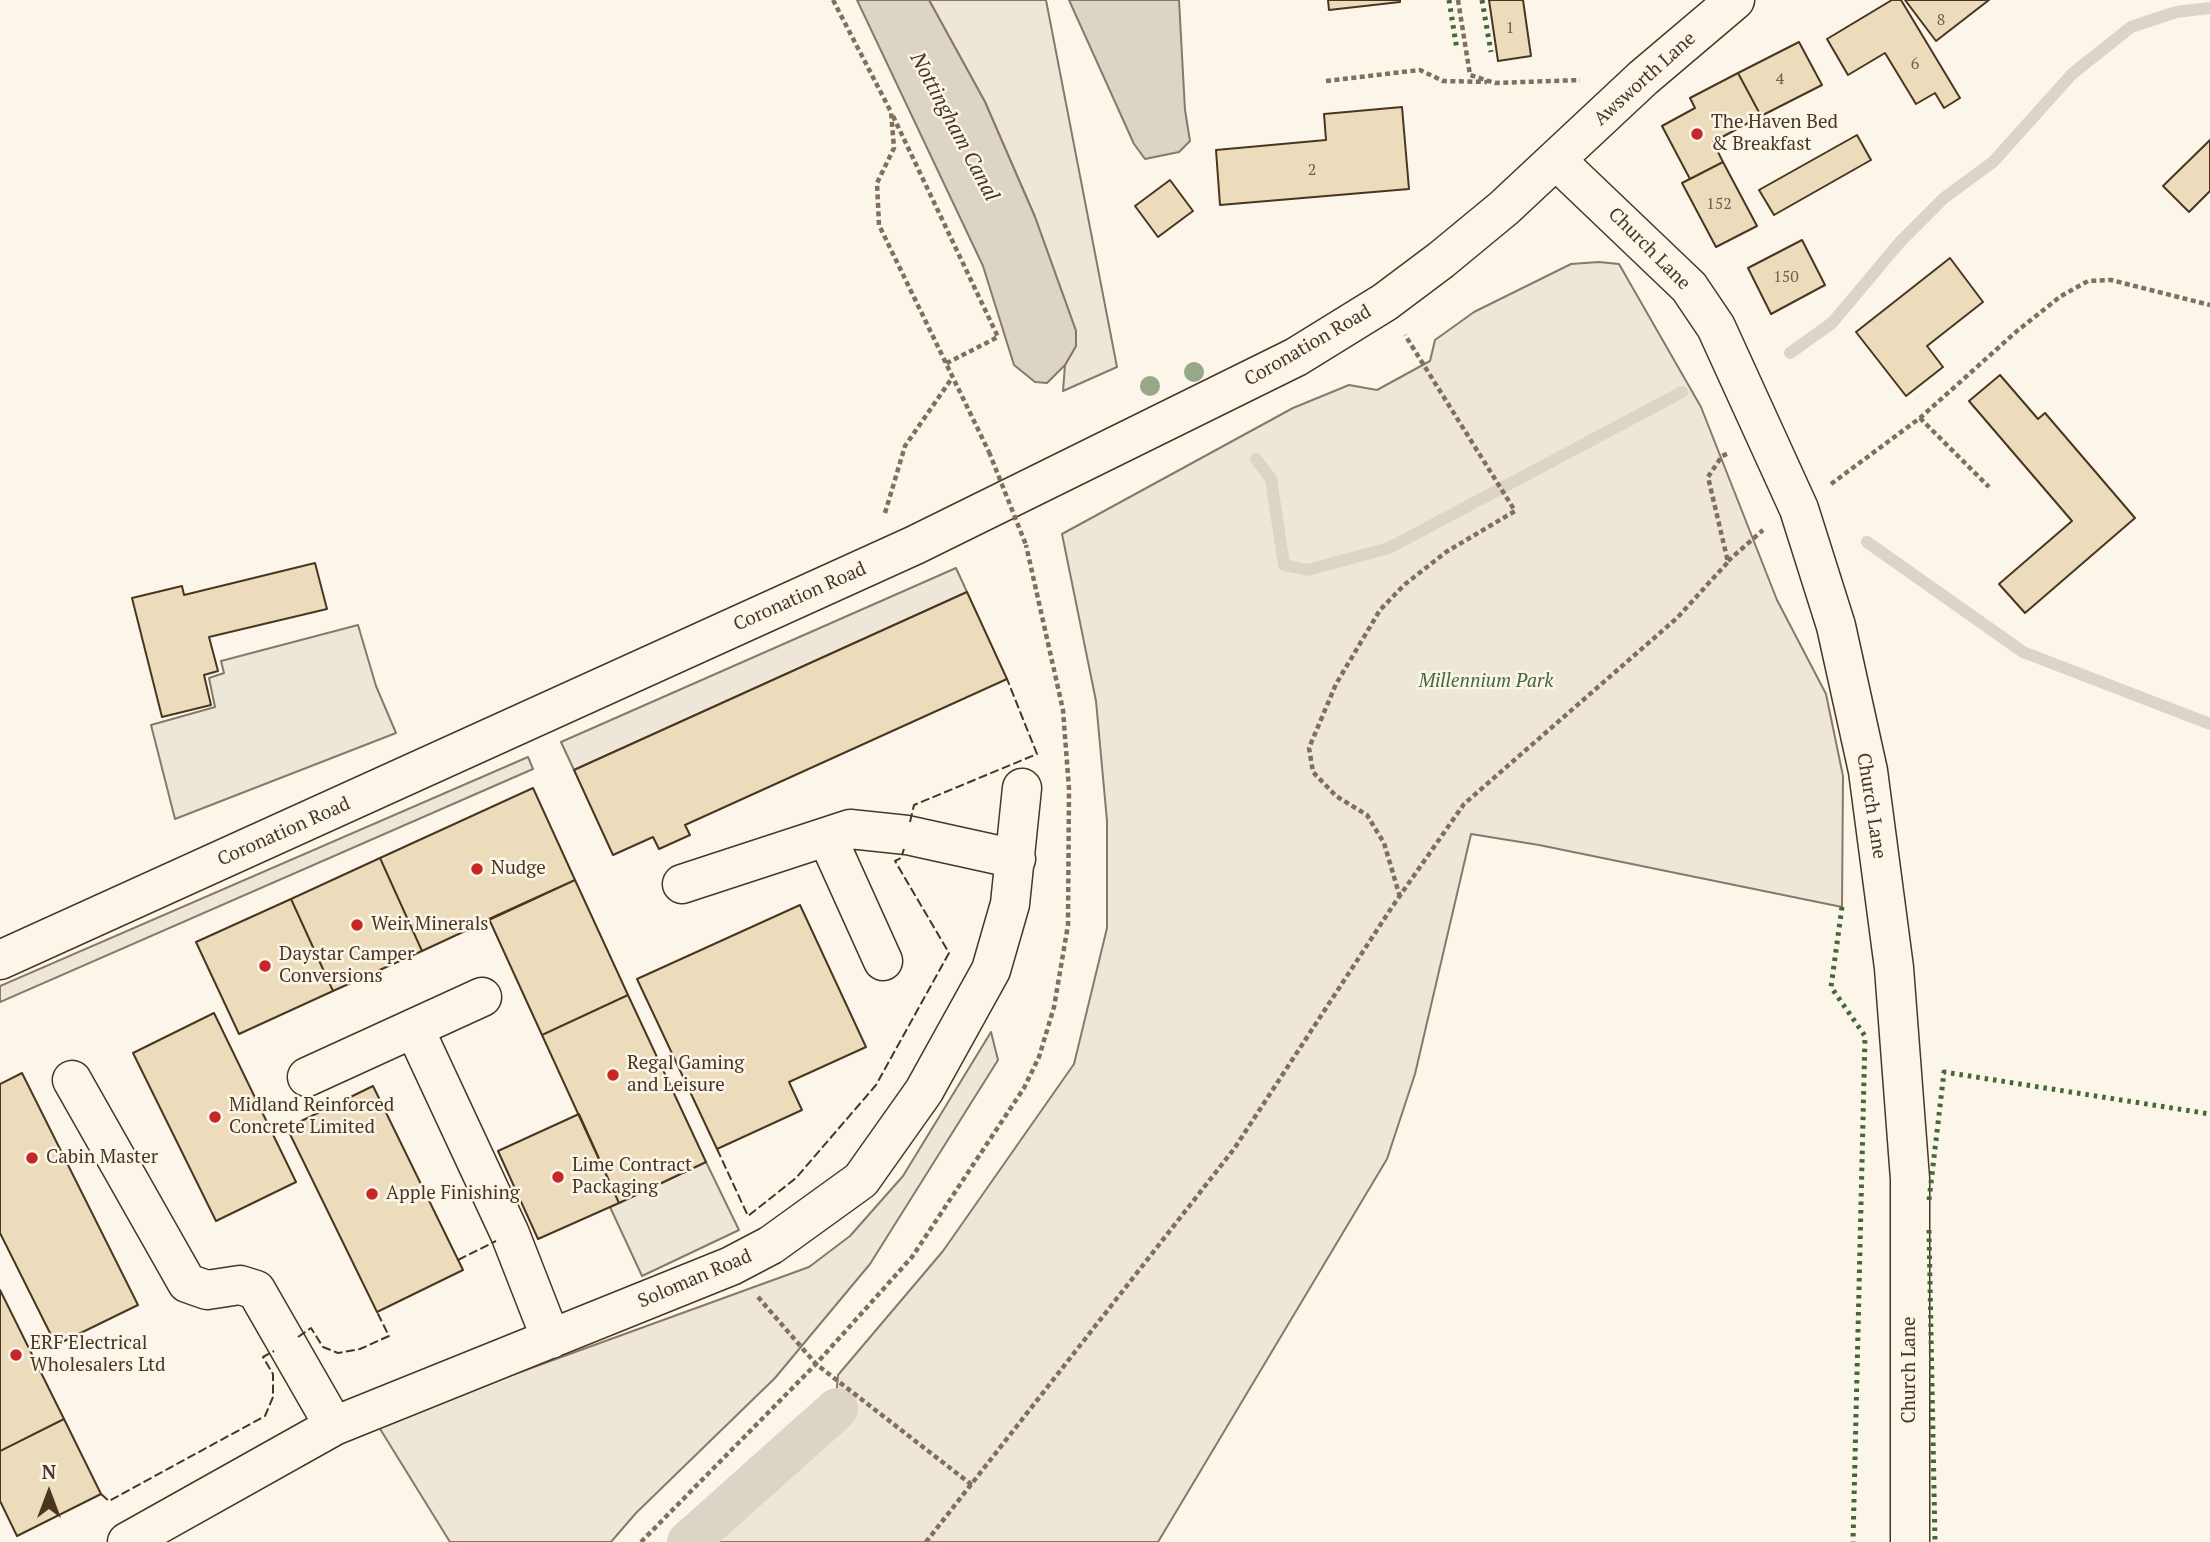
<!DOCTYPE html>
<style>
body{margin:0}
#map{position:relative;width:2210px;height:1542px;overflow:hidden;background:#fbf6e9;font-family:"PT Serif",serif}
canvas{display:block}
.north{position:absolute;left:14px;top:1458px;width:70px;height:70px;-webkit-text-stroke:5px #fbf6e9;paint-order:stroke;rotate:0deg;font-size:19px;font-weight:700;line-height:28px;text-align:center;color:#4a3520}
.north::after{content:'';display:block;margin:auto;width:24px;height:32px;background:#4a3520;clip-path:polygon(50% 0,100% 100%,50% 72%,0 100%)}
</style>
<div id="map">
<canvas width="2210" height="1542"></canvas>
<div class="north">N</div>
</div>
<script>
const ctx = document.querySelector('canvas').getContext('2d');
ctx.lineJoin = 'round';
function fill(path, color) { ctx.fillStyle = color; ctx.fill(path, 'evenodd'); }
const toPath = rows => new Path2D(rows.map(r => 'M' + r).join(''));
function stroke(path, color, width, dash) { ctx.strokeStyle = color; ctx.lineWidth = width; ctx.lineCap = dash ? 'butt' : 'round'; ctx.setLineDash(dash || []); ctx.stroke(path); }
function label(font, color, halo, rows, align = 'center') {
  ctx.font = font + ' "PT Serif",serif'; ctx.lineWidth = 5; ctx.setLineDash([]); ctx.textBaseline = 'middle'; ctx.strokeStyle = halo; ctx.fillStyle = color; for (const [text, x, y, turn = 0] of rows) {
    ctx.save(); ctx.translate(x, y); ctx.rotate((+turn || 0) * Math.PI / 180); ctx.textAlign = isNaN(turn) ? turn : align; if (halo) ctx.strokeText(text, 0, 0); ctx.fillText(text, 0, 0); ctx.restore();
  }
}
const green = toPath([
 [929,0,1046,0,1117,367,1063,391,1065,365,1076,346,1076,331,1035,217,985,102,929,0],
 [1599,262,1619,264,1701,407,1777,600,1826,694,1843,776,1842,907,1539,845,1471,834,1415,1074,1387,1159,1158,1542,717,1542,833,1430,838,1375,943,1251,1074,1064,1107,928,1107,821,1096,701,1062,534,1293,408,1349,385,1377,390,1430,361,1435,340,1474,312,1571,264,1599,262],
 [956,568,967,592,574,770,561,742,956,568],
 [528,757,533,769,0,1002,0,986,528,757],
 [991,1032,998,1060,870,1264,775,1378,636,1513,611,1542,450,1542,377,1424,809,1267,850,1236,903,1176,991,1032]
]);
const parking = toPath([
 [358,625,376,686,396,733,175,819,151,725,215,707,209,678,224,673,221,661,358,625],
 [706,1162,739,1230,642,1276,610,1207,706,1162]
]);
const water = toPath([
 [857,0,929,0,985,102,1035,217,1076,331,1076,346,1065,365,1047,383,1035,382,1014,365,983,266,857,0],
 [1069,0,1179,0,1185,110,1190,141,1179,152,1145,159,1134,144,1069,0]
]);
const stream = toPath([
 [1790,353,1832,323,1900,242,1944,198,1993,162,2072,74,2131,27,2176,12,2210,8],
 [1256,459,1271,479,1284,565,1307,570,1389,548,1682,392],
 [1867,542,2023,652,2210,724]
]);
const canal = toPath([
 [688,1542,837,1409]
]);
const building = toPath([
 [1328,0,1400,0,1400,2,1329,10,1328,0],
 [1489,0,1523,0,1531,56,1498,61,1489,0],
 [1892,0,1901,0,1960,98,1944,108,1935,93,1916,104,1885,53,1848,75,1827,39,1892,0],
 [1905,0,1989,0,1936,41,1905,0],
 [1799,42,1822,85,1761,116,1738,73,1799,42],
 [1738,73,1761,116,1713,142,1723,162,1690,179,1662,126,1695,108,1690,98,1738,73],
 [1402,107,1409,189,1220,205,1216,150,1326,140,1324,114,1402,107],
 [1857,135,1871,160,1774,215,1759,190,1857,135],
 [2210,140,2210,191,2189,212,2163,186,2210,140],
 [1723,162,1757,226,1716,247,1682,183,1723,162],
 [1170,180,1193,211,1158,237,1135,206,1170,180],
 [1802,240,1825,285,1771,314,1748,268,1802,240],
 [1950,258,1983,302,1927,346,1943,367,1906,396,1856,332,1950,258],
 [2000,375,2038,419,2045,413,2135,518,2025,613,1999,584,2072,521,1969,401,2000,375],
 [315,563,327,609,209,637,218,671,204,675,211,705,162,717,132,598,182,586,184,595,315,563],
 [967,592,1007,679,685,825,690,835,659,849,653,837,613,855,574,770,967,592],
 [533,788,575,880,422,951,380,858,533,788],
 [380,858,422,951,333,991,291,899,380,858],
 [575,880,628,995,542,1035,489,919,575,880],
 [291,899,333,991,239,1034,196,942,291,899],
 [800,905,866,1047,789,1082,802,1110,717,1149,637,979,800,905],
 [628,995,706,1162,619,1203,542,1035,628,995],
 [214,1013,296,1182,216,1221,133,1053,214,1013],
 [22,1073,138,1305,56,1345,0,1233,0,1084,22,1073],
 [373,1086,463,1270,377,1312,287,1128,373,1086],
 [579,1114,619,1203,538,1239,498,1151,579,1114],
 [0,1290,64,1419,0,1451,0,1290],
 [64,1419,101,1494,17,1536,0,1501,0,1451,64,1419]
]);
const path = toPath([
 [833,0,891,112,894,148,877,183,879,225,989,452],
 [1458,0,1470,75,1495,83,1580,80],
 [1326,81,1420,70,1443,81,1487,82],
 [893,116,998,337,945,364],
 [1920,418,1989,487],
 [1831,484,1920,418,2017,331,2061,296,2088,281,2111,280,2210,305],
 [885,513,905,446,952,378],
 [1728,561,1763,530],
 [1400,897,1384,843,1367,815,1336,796,1313,772,1309,748,1336,684,1380,610,1404,585,1446,552,1515,511,1405,335],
 [758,1297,816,1364,972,1485],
 [641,1542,816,1364,912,1257,1024,1088,1039,1057,1054,1007,1068,925,1069,789,1063,710,1026,545],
 [926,1542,1234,1149,1392,907,1464,804,1677,618,1728,562,1708,477,1722,456,1729,453]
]);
const minor = toPath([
 [1556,160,1689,287,1716,327,1799,509,1836,626,1868,771,1894,968,1910,1179,1910,1542],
 [827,837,883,961],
 [682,884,850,829,907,835,1016,859],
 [0,960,915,545,1296,357,1385,302,1441,260,1504,208,1643,78,1735,0],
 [415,1030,510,1234,551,1339],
 [307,1077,482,997],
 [72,1080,187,1283,207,1290,240,1285,256,1290,334,1426],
 [127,1542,334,1426,731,1266,771,1245,861,1180,924,1091,991,970,1010,904,1022,788]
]);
const pathBridge = toPath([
 [989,452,1026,545]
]);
const hedge = toPath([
 [1449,0,1457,50],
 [1482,0,1491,52],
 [1842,907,1831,987,1865,1036,1853,1542],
 [1929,1200,1944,1072,2210,1114],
 [1929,1230,1935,1542]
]);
const fence = toPath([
 [910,822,914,805,1037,754,1007,679],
 [717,1149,748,1216,796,1178,876,1085,949,953,895,861,901,858,904,849],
 [458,1260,496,1241],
 [298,1337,311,1328,323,1347,338,1353,360,1349,389,1336,377,1312],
 [101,1494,109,1501,265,1416,273,1397,273,1374,263,1357,274,1351]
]);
const trees = [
 [1194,372],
 [1150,386]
];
const markers = [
 [1697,134,7,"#c62828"],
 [477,869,7,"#c62828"],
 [357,925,7,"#c62828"],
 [265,966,7,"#c62828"],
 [613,1075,7,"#c62828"],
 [215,1117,7,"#c62828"],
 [32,1158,7,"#c62828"],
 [558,1177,7,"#c62828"],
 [372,1194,7,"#c62828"],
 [16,1355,7,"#c62828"]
];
const numberNames = [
 ["8",1941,20],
 ["1",1510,28],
 ["6",1915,64],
 ["4",1780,79],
 ["2",1312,170],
 ["152",1719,204],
 ["150",1786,277]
];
const streetNames = [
 ["Awsworth Lane",1645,79,-42],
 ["Church Lane",1649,249,45],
 ["Coronation Road",1308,346,-30],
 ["Coronation Road",800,597,-24],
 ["Church Lane",1871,806,81],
 ["Coronation Road",284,832,-24],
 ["Soloman Road",695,1279,-23],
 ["Church Lane",1910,1370,-90]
];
const poiNames = [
 ["The Haven Bed",1711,123],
 ["& Breakfast",1711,145],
 ["Nudge",491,869],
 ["Weir Minerals",371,925],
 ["Daystar Camper",279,955],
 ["Conversions",279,977],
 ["Regal Gaming",627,1064],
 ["and Leisure",627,1086],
 ["Midland Reinforced",229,1106],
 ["Concrete Limited",229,1128],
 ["Cabin Master",46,1158],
 ["Lime Contract",572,1166],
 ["Packaging",572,1188],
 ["Apple Finishing",386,1194],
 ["ERF Electrical",30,1344],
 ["Wholesalers Ltd",30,1366]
];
const parkNames = [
 ["Millennium Park",1486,682]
];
const waterNames = [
 ["Nottingham Canal",954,127,62]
];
fill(green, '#ede6d9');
stroke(green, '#887966', 2);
fill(parking, '#ede7d9');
stroke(parking, '#887966', 2);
fill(water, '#dcd4c6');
stroke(water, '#887966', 2);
stroke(stream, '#dcd4c6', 12);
stroke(canal, '#dcd4c6', 42);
fill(building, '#ecdcbc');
stroke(building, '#4a3520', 2);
stroke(minor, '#4a3520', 41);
stroke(path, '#7f6f5c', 4.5, [5, 3.5]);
stroke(minor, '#fbf6e9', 38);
stroke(pathBridge, '#7f6f5c', 4.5, [5, 3.5]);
stroke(hedge, '#436837', 5, [3.5, 5]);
stroke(fence, '#4a3520', 2, [9, 3.5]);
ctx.fillStyle = '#96a887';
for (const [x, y] of trees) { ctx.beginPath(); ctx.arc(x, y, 10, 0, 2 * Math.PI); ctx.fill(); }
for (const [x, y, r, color] of markers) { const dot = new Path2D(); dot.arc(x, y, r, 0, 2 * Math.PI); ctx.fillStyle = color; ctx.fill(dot); stroke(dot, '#fbf6e9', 2.5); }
label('16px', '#725f47', null, numberNames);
label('19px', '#4a3520', '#fbf6e9', streetNames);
label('19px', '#4a3520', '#fbf6e9', poiNames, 'left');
label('italic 19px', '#436837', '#fbf6e9', parkNames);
label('italic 21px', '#4a3520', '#fbf6e9', waterNames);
</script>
